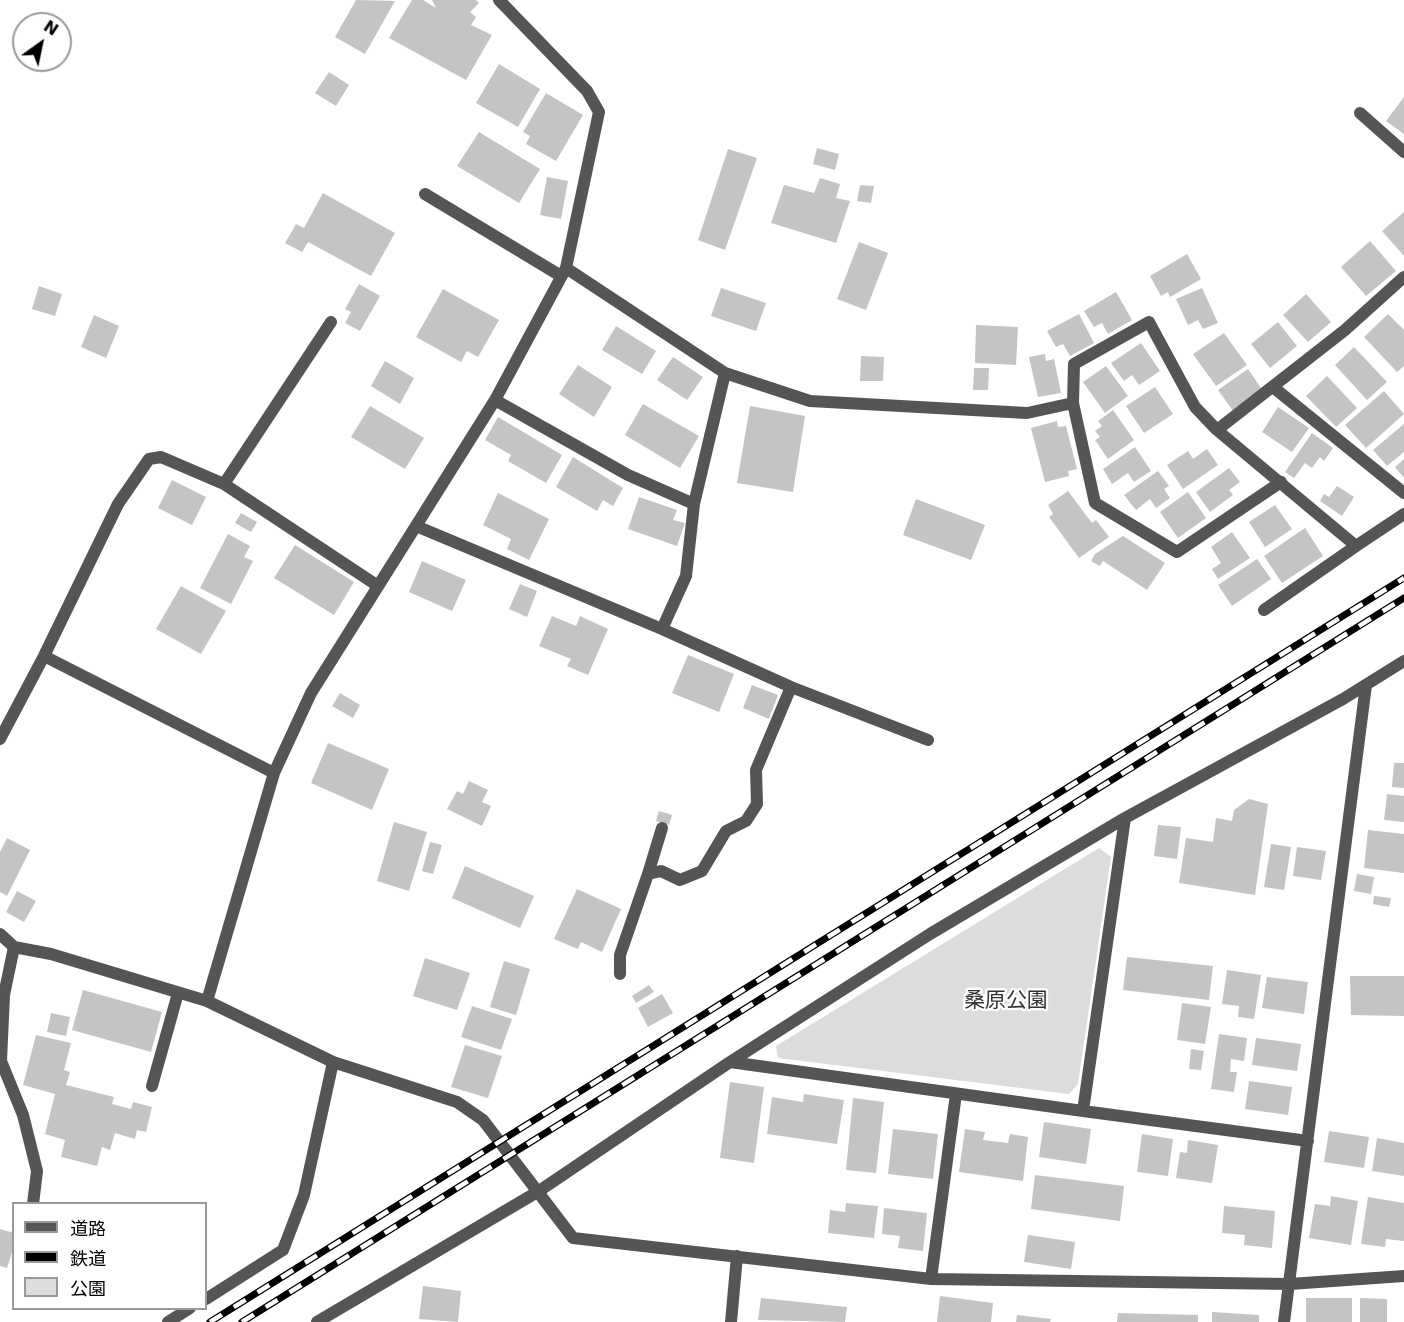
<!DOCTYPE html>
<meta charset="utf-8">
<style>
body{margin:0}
#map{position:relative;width:1404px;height:1322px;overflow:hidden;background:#fff;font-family:"DejaVu Sans","Noto Sans JP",sans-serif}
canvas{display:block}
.legend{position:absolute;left:12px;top:1202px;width:195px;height:108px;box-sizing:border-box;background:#fff;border:2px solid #999;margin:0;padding:8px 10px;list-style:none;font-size:18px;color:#000}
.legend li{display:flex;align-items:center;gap:12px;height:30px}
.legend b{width:30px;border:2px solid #999}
.north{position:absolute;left:12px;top:12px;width:60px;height:60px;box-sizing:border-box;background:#fff;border:2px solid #999;border-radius:50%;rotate:33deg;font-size:16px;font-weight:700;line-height:24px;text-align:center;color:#000}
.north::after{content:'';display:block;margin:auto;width:21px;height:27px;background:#000;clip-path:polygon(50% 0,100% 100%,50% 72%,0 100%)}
</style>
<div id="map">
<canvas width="1404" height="1322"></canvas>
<ul class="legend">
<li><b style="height:8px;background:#555"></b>道路</li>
<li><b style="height:8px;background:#000"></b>鉄道</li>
<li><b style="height:16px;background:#dcdcdc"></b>公園</li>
</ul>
<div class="north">N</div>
</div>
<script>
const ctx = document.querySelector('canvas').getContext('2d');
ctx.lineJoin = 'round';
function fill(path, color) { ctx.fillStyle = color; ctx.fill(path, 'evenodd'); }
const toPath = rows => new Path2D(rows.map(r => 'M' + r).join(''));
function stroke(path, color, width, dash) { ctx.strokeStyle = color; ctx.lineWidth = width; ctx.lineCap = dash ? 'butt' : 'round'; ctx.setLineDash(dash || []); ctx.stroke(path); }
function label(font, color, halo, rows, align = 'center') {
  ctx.font = font + ' "DejaVu Sans","Noto Sans JP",sans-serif'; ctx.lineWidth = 4.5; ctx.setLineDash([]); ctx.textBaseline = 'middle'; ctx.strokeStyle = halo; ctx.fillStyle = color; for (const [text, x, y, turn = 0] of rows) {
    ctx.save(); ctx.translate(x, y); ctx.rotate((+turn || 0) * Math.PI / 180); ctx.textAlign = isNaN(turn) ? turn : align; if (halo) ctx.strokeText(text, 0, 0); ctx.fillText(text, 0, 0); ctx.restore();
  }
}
const green = toPath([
 [1099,848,1111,857,1078,1084,1069,1094,778,1058,776,1046]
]);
const building = toPath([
 [356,0,395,1,365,54,335,37],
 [412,0,423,0,436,8,432,0,476,0,479,3,470,12,476,17,471,25,492,35,466,80,389,38],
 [499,64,540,89,518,127,476,103],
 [329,72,349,85,336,106,315,93],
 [546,93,583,115,556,161,526,144,530,136,523,132],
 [1404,97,1404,134,1386,121],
 [479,132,540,169,519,203,457,166],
 [817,148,839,154,835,170,813,164],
 [728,149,757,158,725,250,698,240],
 [547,177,568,181,561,219,540,215],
 [820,178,840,184,836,198,850,201,836,243,771,223,784,185,814,193],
 [860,185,874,186,871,203,857,201],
 [323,193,395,233,371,276,308,242,302,252,285,243,296,224,304,228],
 [1404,212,1404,256,1382,231],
 [1370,241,1396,271,1366,296,1341,267],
 [859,242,888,253,866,310,837,299],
 [1187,254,1201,279,1170,297,1168,292,1161,296,1150,276],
 [359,284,380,296,360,331,345,323,351,312,345,309],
 [39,286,62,294,55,316,32,309],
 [721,288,766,303,756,331,711,316],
 [1202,288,1218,323,1203,329,1198,320,1188,325,1176,299],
 [443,289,499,320,478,357,467,351,461,362,416,337],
 [1116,292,1132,320,1108,334,1102,323,1094,327,1084,311],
 [1306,294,1331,322,1308,342,1283,315],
 [1079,314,1094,343,1070,356,1063,344,1056,347,1047,331],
 [1388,314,1404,330,1404,366,1397,372,1364,337],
 [94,315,119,326,106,358,81,347],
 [1278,322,1297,346,1270,368,1251,344],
 [976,325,1018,327,1016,365,975,363],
 [616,326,656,351,642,374,602,350],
 [1224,333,1247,365,1216,386,1193,354],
 [1141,343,1160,371,1139,385,1132,375,1124,381,1111,363],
 [1354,347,1387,382,1367,400,1335,365],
 [1045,354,1046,361,1054,359,1061,393,1038,397,1029,357],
 [861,356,884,357,883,381,860,381],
 [673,357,703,377,687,400,657,380],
 [385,361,414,378,400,404,371,386],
 [578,365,612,387,594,417,559,394],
 [1106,366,1128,396,1105,413,1083,382],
 [974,368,989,368,988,390,973,390],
 [1248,369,1263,391,1233,411,1218,390],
 [1327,376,1357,408,1336,427,1306,396],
 [1155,387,1173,414,1144,433,1126,406],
 [1384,391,1404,414,1366,448,1345,425],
 [643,404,699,436,680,468,625,435],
 [370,406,424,438,405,469,351,437],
 [750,406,805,416,793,492,737,483],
 [1278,407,1309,428,1292,452,1262,432],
 [1113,410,1134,440,1108,459,1095,440,1100,437,1095,431,1102,426,1098,421],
 [498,417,562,455,546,483,508,461,511,455,485,440],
 [1057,421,1058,427,1066,426,1077,469,1068,471,1069,476,1045,482,1031,428],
 [1404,424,1404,452,1387,466,1373,450],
 [1312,433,1333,448,1324,461,1320,457,1312,468,1305,463,1294,478,1285,472],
 [1135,447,1151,471,1134,482,1128,473,1112,484,1103,469],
 [1207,449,1218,465,1183,489,1167,465,1188,451,1193,459],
 [573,457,623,488,613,506,603,500,597,511,556,487],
 [1404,459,1404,478,1395,467],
 [1229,468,1240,482,1229,490,1233,495,1210,512,1196,492],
 [1158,471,1169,486,1164,489,1170,498,1156,508,1150,499,1136,510,1124,495],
 [172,480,206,497,192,525,158,508],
 [1337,486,1354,497,1342,516,1320,501,1324,494,1329,497],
 [1068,491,1092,523,1096,520,1109,537,1079,558,1049,517,1053,514,1048,505],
 [1188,492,1206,518,1178,538,1160,512],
 [498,493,549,519,529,560,507,549,511,539,483,525],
 [639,497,677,510,673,520,685,523,677,546,628,529],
 [916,499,985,525,971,560,903,535],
 [1275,505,1292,529,1265,547,1249,522],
 [241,513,257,522,251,532,235,523],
 [1305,528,1323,556,1282,583,1264,556],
 [1232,532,1250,558,1218,579,1212,569,1221,563,1211,547],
 [228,534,250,546,244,557,253,561,231,604,200,588],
 [1123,536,1165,563,1147,590,1103,561,1100,566,1091,561,1095,554],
 [295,545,354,582,334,615,274,578],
 [1257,559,1271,579,1232,606,1218,585],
 [422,561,466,580,452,611,409,592],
 [520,584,537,591,527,617,509,609],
 [181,586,226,611,201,654,156,629],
 [552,616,576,626,580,616,608,629,588,675,567,666,571,659,539,646],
 [688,655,734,674,719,712,672,693],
 [752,685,778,695,769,719,743,708],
 [340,693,360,705,353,718,332,706],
 [328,743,389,769,372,810,311,783],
 [1394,763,1404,763,1404,788,1392,787],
 [469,781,488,790,482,802,491,806,482,826,447,809,457,791,463,794],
 [1387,794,1404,796,1404,822,1384,820],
 [1249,799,1268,804,1255,895,1179,883,1186,838,1213,842,1216,818,1232,821,1234,810],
 [659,811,672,815,669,825,656,821],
 [394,822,427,832,409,891,377,881],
 [1158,825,1181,827,1177,859,1154,856],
 [1368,830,1404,834,1404,873,1364,868],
 [7,838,30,850,7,896,0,892,0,852],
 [430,842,442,845,433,874,422,871],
 [1271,844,1291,847,1284,890,1264,887],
 [1297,847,1326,851,1321,880,1293,876],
 [465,866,534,896,520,928,452,898],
 [1357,874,1374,877,1371,894,1354,891],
 [577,889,621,909,602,952,581,942,578,949,554,939],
 [17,891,36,901,24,922,6,912],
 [1374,896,1391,898,1389,907,1373,904],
 [1127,957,1213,966,1209,1000,1123,990],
 [425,958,470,973,457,1010,413,996],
 [504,961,530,969,516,1015,490,1007],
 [1227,970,1261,975,1254,1019,1238,1017,1239,1006,1222,1004],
 [1350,976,1404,976,1404,1016,1351,1015],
 [1267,977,1308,982,1304,1014,1262,1008],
 [649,985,654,992,636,1003,632,996],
 [83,990,162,1012,151,1052,72,1030],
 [662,994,673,1013,648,1027,638,1008],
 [1182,1003,1211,1007,1205,1044,1177,1040],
 [472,1006,512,1019,501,1050,461,1037],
 [51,1013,70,1017,66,1036,47,1032],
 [1219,1034,1247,1038,1244,1061,1231,1059,1230,1072,1237,1072,1234,1092,1211,1089],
 [36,1035,71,1043,64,1070,70,1072,66,1085,114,1097,112,1104,131,1109,133,1102,152,1107,146,1132,137,1130,135,1139,115,1133,110,1150,102,1147,97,1166,61,1157,65,1140,45,1134,55,1094,23,1085],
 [1256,1038,1301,1044,1297,1071,1252,1065],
 [465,1045,502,1056,488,1098,451,1087],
 [1191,1049,1204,1051,1201,1070,1189,1069],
 [1249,1081,1292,1087,1288,1115,1245,1109],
 [730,1082,764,1087,754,1163,720,1158],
 [804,1094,844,1100,837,1144,767,1134,772,1097,803,1102],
 [853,1098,884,1102,876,1173,846,1170],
 [1044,1122,1091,1129,1086,1164,1039,1157],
 [893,1129,938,1134,933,1179,888,1174],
 [965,1129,985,1132,983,1140,1008,1143,1010,1134,1028,1137,1023,1181,959,1172],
 [1329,1131,1369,1137,1364,1168,1324,1162],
 [1142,1134,1173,1139,1168,1176,1137,1172],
 [1377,1138,1404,1143,1404,1176,1372,1171],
 [1188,1140,1218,1145,1212,1183,1176,1178,1180,1152,1187,1153],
 [1035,1175,1124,1186,1120,1221,1031,1209],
 [1331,1196,1358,1201,1351,1245,1309,1238,1315,1204,1330,1206],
 [1368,1197,1404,1203,1404,1241,1386,1239,1385,1247,1361,1244],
 [846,1203,878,1206,874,1238,828,1233,830,1210,845,1212],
 [1224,1206,1275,1211,1272,1248,1244,1245,1245,1235,1222,1233],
 [884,1208,927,1213,923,1251,898,1248,900,1236,882,1234],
 [0,1229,14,1233,14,1246,7,1268,0,1266],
 [1028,1235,1075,1242,1071,1269,1024,1262],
 [423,1286,461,1291,458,1322,419,1319],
 [940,1296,993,1303,991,1322,937,1322],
 [761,1298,847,1307,845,1322,758,1320],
 [1306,1298,1352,1298,1352,1322,1306,1322],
 [1360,1298,1387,1299,1387,1322,1360,1322],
 [1212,1312,1259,1315,1259,1322,1212,1322],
 [1118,1313,1198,1315,1198,1322,1117,1322],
 [1017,1315,1051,1319,1050,1322,1016,1322]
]);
const street = toPath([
 [1360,113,1404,152],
 [425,194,561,276],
 [566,268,725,373,810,401,1027,413,1073,403,1074,364,1149,322,1195,407,1217,430,1356,546,1404,514],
 [1273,387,1404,493],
 [495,400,628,475,694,504],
 [1073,403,1095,503,1177,552,1281,482],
 [1217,430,1345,330,1404,277],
 [224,484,331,322],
 [416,526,662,629,686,576,694,504,725,373],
 [1264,610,1356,546],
 [662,629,791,687,928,740],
 [44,656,274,773],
 [0,739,44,656,118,504,149,459,161,457,224,484,378,586],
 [648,874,662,828],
 [0,934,14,947,51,954,207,1001,333,1062,457,1102,483,1120,573,1238,931,1279,1290,1284,1404,1276],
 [14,947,4,995,1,1061,23,1115,37,1171,33,1204],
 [620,974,620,955,648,874,661,871,680,880,702,871,726,831,746,821,757,804,756,770,791,687],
 [207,1001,274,773,311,693,495,400,566,268,599,112,587,91,499,0],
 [730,1062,1083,1111,1125,818],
 [152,1086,178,993],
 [1083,1111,1308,1141],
 [931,1279,956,1094],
 [206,1299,283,1250,304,1195,333,1062],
 [168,1322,190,1308],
 [317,1322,539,1191,730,1062,930,934,1125,818,1343,699,1404,661],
 [731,1322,737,1256],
 [1284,1322,1366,685]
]);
const rail = toPath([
 [210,1322,1404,578],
 [242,1322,1404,598]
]);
const parkNames = [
 ["桑原公園",1006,1002]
];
fill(green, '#dcdcdc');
fill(building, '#c4c4c4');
stroke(street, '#555', 12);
stroke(rail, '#000', 7);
stroke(rail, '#fff', 4.5, [14]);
label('21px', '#333', '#fff', parkNames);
</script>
